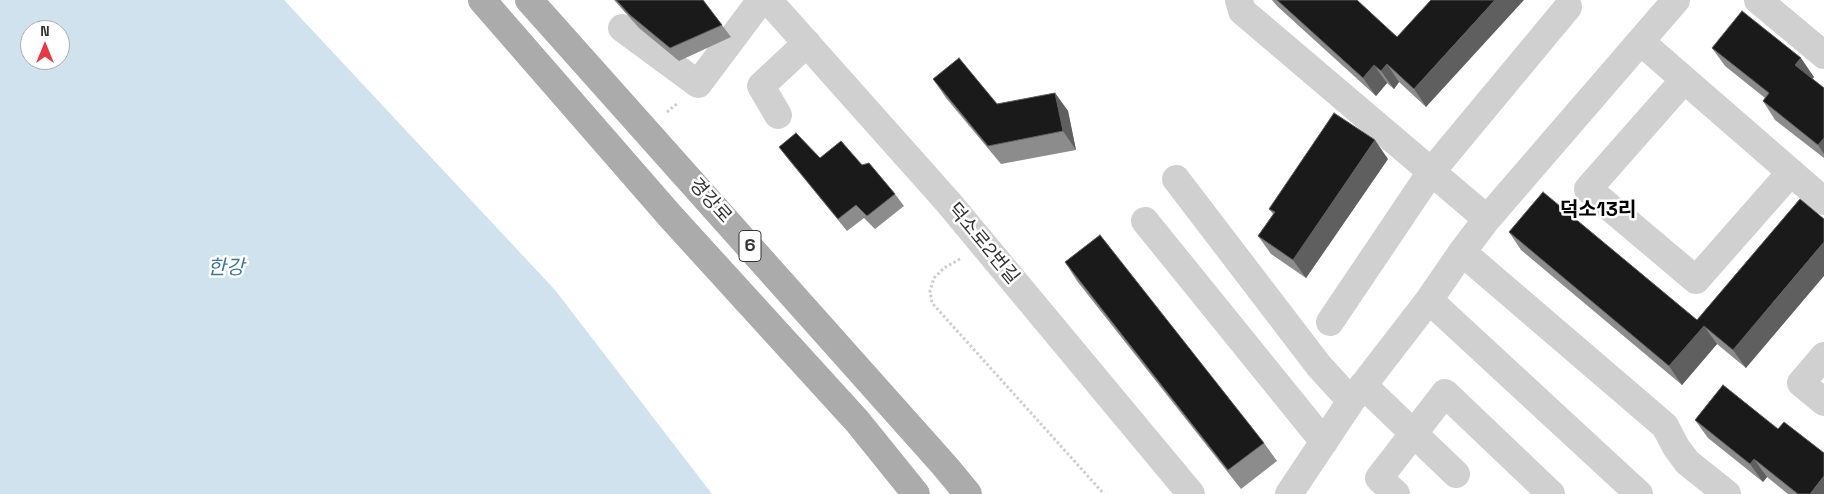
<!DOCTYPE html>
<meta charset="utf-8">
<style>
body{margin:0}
#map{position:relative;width:1824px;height:494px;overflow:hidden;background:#fff;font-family:"Space Grotesk",sans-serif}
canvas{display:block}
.north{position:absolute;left:20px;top:20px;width:50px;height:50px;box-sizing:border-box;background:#fff;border:1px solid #adadad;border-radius:50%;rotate:0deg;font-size:14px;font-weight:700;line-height:20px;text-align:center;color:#333}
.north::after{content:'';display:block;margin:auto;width:18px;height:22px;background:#e63946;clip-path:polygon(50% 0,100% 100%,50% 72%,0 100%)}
</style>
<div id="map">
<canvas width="1824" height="494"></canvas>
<div class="north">N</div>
</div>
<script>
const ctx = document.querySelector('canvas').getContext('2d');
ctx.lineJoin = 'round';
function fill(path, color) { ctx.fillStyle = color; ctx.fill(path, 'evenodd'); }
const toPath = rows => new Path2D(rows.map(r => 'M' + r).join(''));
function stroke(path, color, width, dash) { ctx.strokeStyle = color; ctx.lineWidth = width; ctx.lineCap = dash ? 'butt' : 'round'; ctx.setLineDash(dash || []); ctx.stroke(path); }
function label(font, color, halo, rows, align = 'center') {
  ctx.font = font + ' "Space Grotesk","Noto Sans KR",sans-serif'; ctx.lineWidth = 5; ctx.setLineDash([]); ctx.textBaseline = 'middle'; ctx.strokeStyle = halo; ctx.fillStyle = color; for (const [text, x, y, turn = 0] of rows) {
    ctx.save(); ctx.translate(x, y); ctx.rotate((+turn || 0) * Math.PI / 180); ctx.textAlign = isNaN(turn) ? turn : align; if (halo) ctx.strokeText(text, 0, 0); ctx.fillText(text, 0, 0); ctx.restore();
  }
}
const water = toPath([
 [0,0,284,0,555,290,712,494,0,494],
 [30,30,60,30,60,60,30,60]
]);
const path = toPath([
 [667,112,678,103],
 [960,259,944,268,934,278,930,291,932,303,1104,494]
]);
const minor = toPath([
 [768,0,948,202,1191,494],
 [1239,0,1242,11,1487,219],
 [1758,0,1824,55],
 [622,28,698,84,761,0],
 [1641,42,1824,201],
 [1684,80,1588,189,1696,280,1791,172],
 [778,115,761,86,807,43],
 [1176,179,1319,366,1351,401],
 [1145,221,1324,442],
 [1462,252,1665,426,1676,447,1687,462,1727,494],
 [1429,300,1639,494],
 [1330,322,1431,172,1568,7],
 [1824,356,1801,383,1824,402],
 [1363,385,1456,474],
 [1289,494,1351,401,1429,300,1462,252,1487,219,1676,0],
 [1396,494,1379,478,1445,393,1551,494]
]);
const major = toPath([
 [482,0,671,217,857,421,916,494]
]);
const majorBridge = toPath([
 [529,0,944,465,968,494]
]);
const wall = toPath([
 [614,0,703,0,731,37,679,61,639,28],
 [1272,0,1357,0,1426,107,1399,82,1394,89,1387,83,1376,96,1277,6],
 [1712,48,1814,77,1812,79,1824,88,1824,158,1775,120,1763,101,1765,98,1725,66],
 [933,79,997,104,1055,93,1068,111,1076,150,1001,164,946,98],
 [779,147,820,158,862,165,895,194,904,206,875,229,864,218,847,231,788,159],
 [1388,159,1306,278,1271,254,1258,236,1273,214,1269,209],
 [1800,199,1746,368,1717,344,1682,385,1521,250,1509,232,1697,320],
 [1065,262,1264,443,1277,461,1241,489,1077,281],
 [1695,420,1824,494,1788,494,1767,477,1763,482,1708,438]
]);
const shadedWall = toPath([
 [1495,0,1524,0,1426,107,1414,89],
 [1801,58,1814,77,1808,84,1795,65],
 [1387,64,1399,82,1394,89,1381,71],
 [1374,65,1387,83,1376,96,1363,78],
 [1055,93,1068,111,1076,150,1063,131],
 [1824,138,1824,154,1818,145],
 [1375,140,1388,159,1306,278,1293,260],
 [1824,242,1824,276,1746,368,1733,350],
 [1704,326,1717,344,1682,385,1669,366],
 [1754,459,1767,477,1763,482,1750,464],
 [1824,476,1824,494,1810,494]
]);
const building = toPath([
 [616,0,703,0,722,25,670,48,630,15,616,0],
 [1277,0,1357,0,1397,37,1431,0,1495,0,1414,89,1387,64,1381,71,1374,65,1363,78,1277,0],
 [1742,11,1801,58,1795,65,1824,88,1824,138,1818,145,1763,101,1769,93,1712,48,1742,11],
 [959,58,997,104,1055,93,1063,131,988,146,933,79,959,58],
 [1334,113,1375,140,1293,260,1258,236,1275,212,1269,209,1334,113],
 [796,133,820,158,841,141,862,165,869,163,895,194,867,216,856,205,838,219,779,147,796,133],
 [1543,192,1697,320,1800,199,1824,219,1824,242,1733,350,1704,326,1669,366,1509,232,1543,192],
 [1100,235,1264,443,1228,470,1065,262,1100,235],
 [1723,385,1778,429,1784,422,1824,453,1824,476,1810,494,1798,494,1754,459,1750,464,1695,420,1723,385]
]);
const shields = [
 [750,246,22]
];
const shieldNames = [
 ["6",750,246]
];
const streetNames = [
 ["경강로",710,201,48],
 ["덕소로2번길",983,244,50]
];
const neighbourhoodNames = [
 ["덕소13리",1598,211]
];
const waterNames = [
 ["한강",226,269]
];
fill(water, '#cfe2ee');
stroke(path, '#cdcdcd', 3, [2.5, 2.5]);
stroke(minor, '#d0d0d0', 28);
stroke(major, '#ababab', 28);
stroke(majorBridge, '#ababab', 28);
fill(wall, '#8c8c8c');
fill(shadedWall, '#5f5f5f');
fill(building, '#1a1a1a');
stroke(building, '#5f5f5f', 1);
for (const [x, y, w] of shields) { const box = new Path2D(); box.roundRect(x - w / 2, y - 15.5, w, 31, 4); ctx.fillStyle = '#fff'; ctx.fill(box); stroke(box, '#333', 1); }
label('bold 18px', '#333', null, shieldNames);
label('19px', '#333', '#fff', streetNames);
label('bold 20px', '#000', '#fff', neighbourhoodNames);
label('italic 20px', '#3f7597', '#fff', waterNames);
</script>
